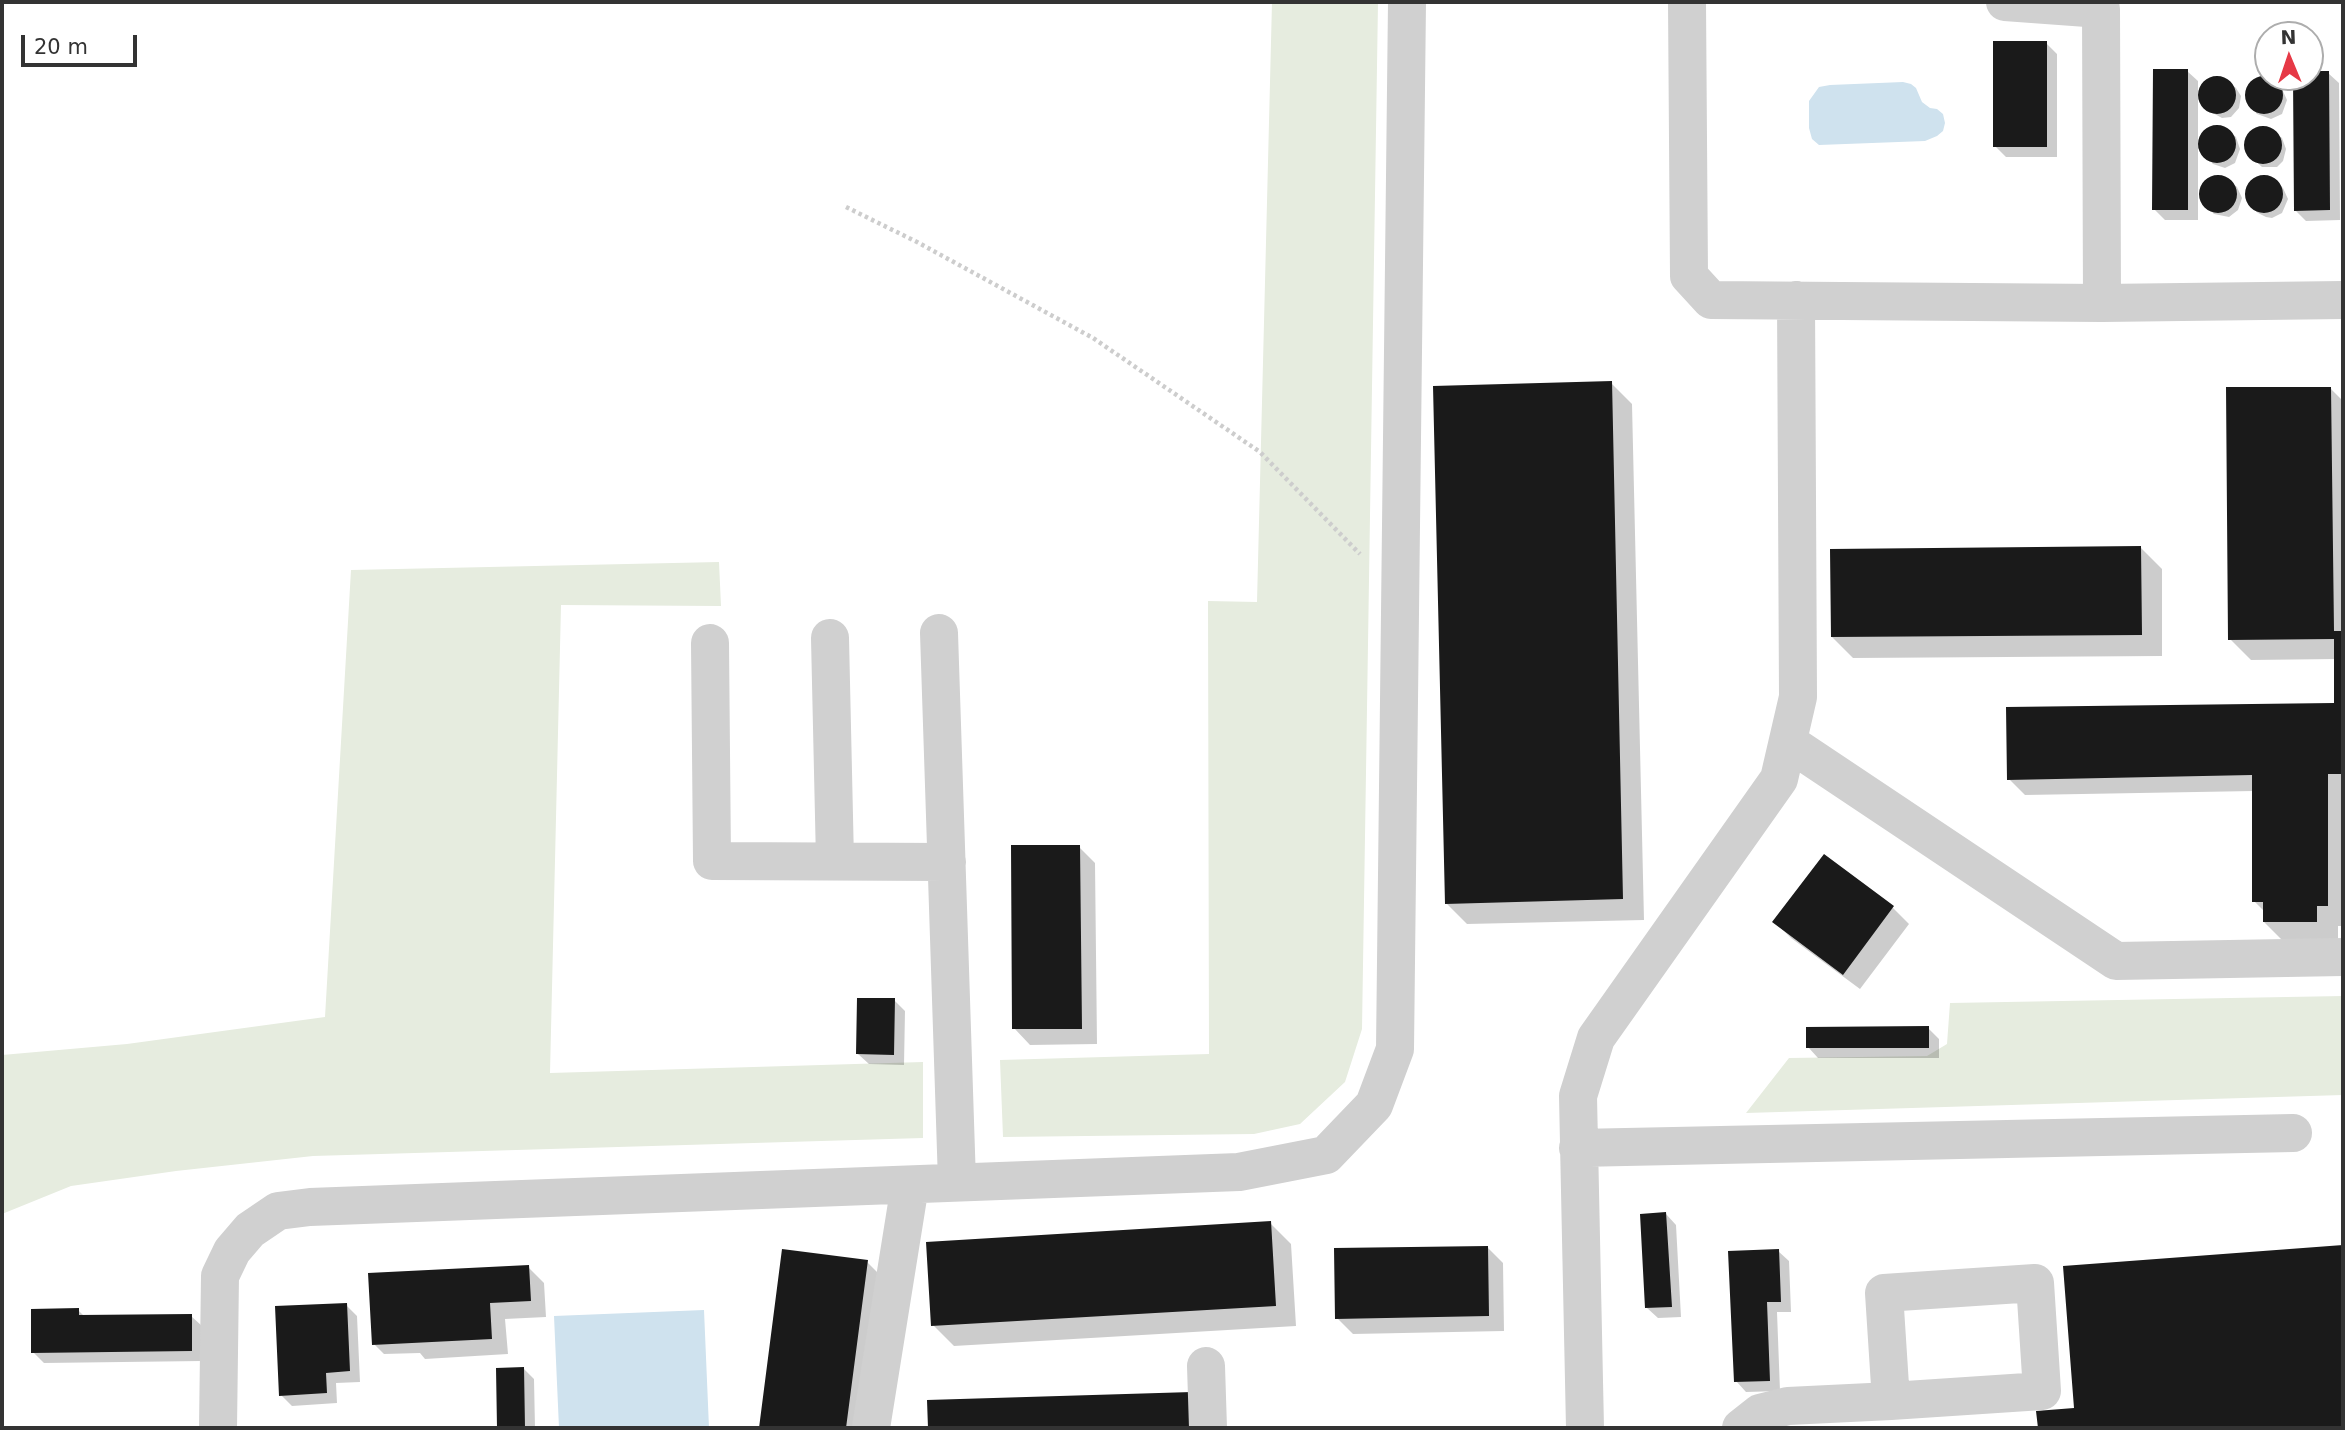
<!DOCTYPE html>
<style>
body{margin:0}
#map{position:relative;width:2345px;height:1430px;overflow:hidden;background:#fff;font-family:"DejaVu Sans",sans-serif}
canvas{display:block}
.frame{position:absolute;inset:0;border:4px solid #333;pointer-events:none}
.north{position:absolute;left:2254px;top:21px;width:70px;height:70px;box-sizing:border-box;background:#fff;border:2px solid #adadad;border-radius:50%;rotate:358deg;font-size:19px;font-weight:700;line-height:28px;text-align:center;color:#333}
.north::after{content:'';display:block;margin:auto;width:24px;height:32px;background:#e63946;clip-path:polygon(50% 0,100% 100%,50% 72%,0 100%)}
.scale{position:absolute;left:21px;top:35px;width:116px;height:32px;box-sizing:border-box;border:4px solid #333;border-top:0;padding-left:9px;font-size:21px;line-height:24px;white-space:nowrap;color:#333;-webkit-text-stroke:5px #fff;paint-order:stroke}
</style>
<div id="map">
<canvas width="2345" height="1430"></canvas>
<div class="frame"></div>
<div class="north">N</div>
<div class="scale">20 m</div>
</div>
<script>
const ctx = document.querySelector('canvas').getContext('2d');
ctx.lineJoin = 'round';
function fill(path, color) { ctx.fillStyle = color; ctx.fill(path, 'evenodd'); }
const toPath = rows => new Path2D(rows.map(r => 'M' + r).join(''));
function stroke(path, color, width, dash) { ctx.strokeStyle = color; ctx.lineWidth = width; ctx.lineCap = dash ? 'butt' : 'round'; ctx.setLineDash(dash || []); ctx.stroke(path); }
const green = toPath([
 [1272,2,1378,2,1362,1029,1345,1082,1300,1124,1254,1134,1003,1137,1000,1060,1209,1054,1208,601,1257,602],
 [719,562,721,606,561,605,550,1073,923,1062,923,1138,313,1156,176,1171,71,1186,2,1214,2,1055,127,1044,325,1017,351,570],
 [2343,996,2343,1095,1746,1113,1789,1058,1927,1056,1947,1044,1950,1003]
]);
const water = toPath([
 [1903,82,1911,84,1916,88,1922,102,1930,108,1937,109,1943,114,1945,123,1943,131,1937,136,1925,141,1819,145,1812,139,1809,128,1809,101,1819,87,1830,85],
 [704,1310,709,1428,559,1428,554,1316]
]);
const shadow = toPath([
 [2046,43,2057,54,2057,157,2006,157,1995,146],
 [2187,71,2198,81,2198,147,2202,135,2215,126,2230,132,2236,137,2240,149,2235,163,2225,168,2213,164,2198,148,2198,220,2165,220,2154,209],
 [2310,73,2328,73,2339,83,2340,220,2306,221,2295,210,2295,77,2310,77],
 [2224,78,2236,88,2241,96,2239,108,2231,117,2222,118,2209,111,2199,96,2201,96,2201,88,2209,79],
 [2261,78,2267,78,2277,84,2282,89,2287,100,2282,114,2271,119,2257,114,2252,108,2246,97,2249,86],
 [2264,127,2276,133,2282,138,2286,149,2283,161,2277,167,2262,167,2249,155,2246,143,2247,138,2253,131],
 [2216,176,2225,177,2237,187,2242,198,2238,210,2229,217,2214,214,2204,204,2201,195,2205,182],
 [2262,177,2271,178,2283,188,2288,199,2282,213,2272,218,2266,217,2258,213,2252,207,2247,196,2250,184],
 [1611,383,1632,404,1644,920,1467,924,1446,903],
 [2331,389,2343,401,2343,926,2338,926,2338,943,2285,943,2264,922,2265,912,2254,901,2254,791,2025,795,2009,779,2336,704,2336,659,2251,660,2230,639],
 [2141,548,2162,569,2162,656,1853,658,1832,637],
 [1079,847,1095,863,1097,1044,1030,1045,1014,1028],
 [1824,856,1893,908,1909,924,1860,989,1791,938,1775,922],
 [894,1000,905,1011,904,1065,869,1064,858,1054],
 [1928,1028,1939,1039,1939,1058,1818,1058,1808,1047],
 [1666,1214,1676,1225,1681,1317,1658,1318,1647,1308],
 [1270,1223,1291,1244,1296,1326,954,1346,933,1325],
 [1487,1247,1503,1263,1504,1331,1353,1334,1337,1318],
 [2343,1247,2343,1428,2039,1428,2038,1412,2076,1410,2065,1267],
 [783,1251,867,1262,888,1283,869,1428,760,1428],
 [1778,1251,1789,1261,1791,1312,1777,1312,1780,1391,1746,1392,1736,1381],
 [528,1267,544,1283,546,1317,505,1319,508,1354,425,1359,420,1353,384,1354,374,1344],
 [346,1305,357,1316,360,1382,336,1383,337,1403,292,1406,281,1395],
 [78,1310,85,1317,191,1316,202,1326,202,1361,44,1363,33,1352],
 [523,1368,534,1379,535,1428,499,1428,498,1369],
 [929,1401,1213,1428,930,1428]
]);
const building = toPath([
 [1993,41,2047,41,2047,147,1993,147],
 [2153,69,2188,69,2188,210,2152,210],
 [2310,71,2329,71,2330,210,2294,211,2293,77,2310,77],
 '2245 95a19 19 0 1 1 38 0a19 19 0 1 1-38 0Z',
 '2198 95a19 19 0 1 1 38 0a19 19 0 1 1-38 0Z',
 '2198 144a19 19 0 1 1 38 0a19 19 0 1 1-38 0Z',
 '2244 145a19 19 0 1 1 38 0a19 19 0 1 1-38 0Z',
 '2199 194a19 19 0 1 1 38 0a19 19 0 1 1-38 0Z',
 '2245 194a19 19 0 1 1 38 0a19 19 0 1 1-38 0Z',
 [1612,381,1623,899,1445,904,1433,386],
 [2226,387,2331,387,2334,631,2343,631,2343,774,2328,774,2328,906,2317,906,2317,922,2263,922,2263,902,2252,902,2252,775,2007,780,2006,707,2334,703,2334,639,2228,640],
 [2141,546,2142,635,1831,637,1830,549],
 [1011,845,1080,845,1082,1029,1012,1029],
 [1824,854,1894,906,1843,975,1772,922],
 [857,998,895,998,894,1055,856,1054],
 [1929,1026,1929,1048,1806,1048,1806,1027],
 [1666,1212,1672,1307,1645,1308,1640,1214],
 [1271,1221,1276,1306,931,1326,926,1242],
 [2343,1245,2343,1428,2038,1428,2036,1411,2074,1408,2063,1266],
 [1488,1246,1489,1316,1335,1319,1334,1248],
 [782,1249,868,1260,846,1428,759,1428],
 [1779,1249,1781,1302,1767,1302,1770,1381,1734,1382,1728,1251],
 [529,1265,531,1301,490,1303,492,1339,372,1345,368,1273],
 [347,1303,350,1371,326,1373,327,1393,279,1396,275,1306],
 [79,1308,79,1315,192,1314,192,1351,31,1353,31,1309],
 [524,1367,525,1428,497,1428,496,1368],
 [1192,1392,1193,1428,928,1428,927,1400]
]);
const path = toPath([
 [846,207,917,242,1093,338,1260,452,1360,554]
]);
const minor = toPath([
 [1687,2,1689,276,1711,300,2102,303],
 [2005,2,2101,9,2102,303,2343,300],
 [939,633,957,1182],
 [830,638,835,861],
 [710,643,712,861,947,862],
 [1788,742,2116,961,2343,957],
 [1578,1148,2293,1133],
 [1206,1366,1208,1428],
 [218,1428,220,1276,232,1251,250,1230,278,1211,310,1207,1239,1172,1326,1155,1374,1105,1395,1049,1407,2],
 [871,1428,910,1185],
 [1585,1428,1578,1096,1596,1038,1779,779,1798,697,1796,300],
 [1741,1428,1760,1413,1788,1406,1891,1401,2042,1391,2035,1283,1884,1293,1891,1401]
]);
fill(green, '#e6ecdf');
fill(water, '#cfe2ee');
fill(shadow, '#0003');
fill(building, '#1a1a1a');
stroke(path, '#cdcdcd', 4.5, [3.5, 3.5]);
stroke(minor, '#d0d0d0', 38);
</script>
